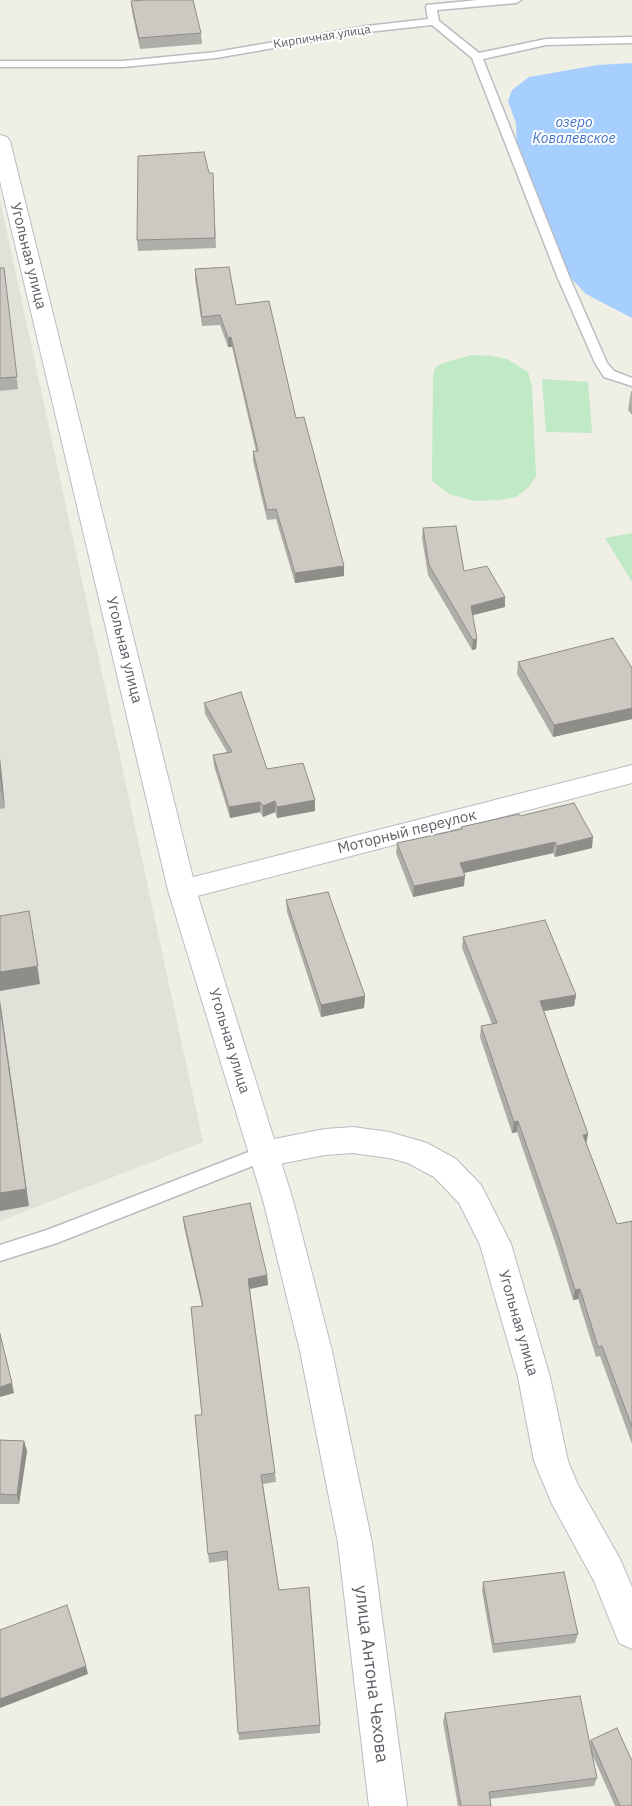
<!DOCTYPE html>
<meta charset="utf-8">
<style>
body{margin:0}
canvas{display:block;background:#f0efe5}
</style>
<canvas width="632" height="1806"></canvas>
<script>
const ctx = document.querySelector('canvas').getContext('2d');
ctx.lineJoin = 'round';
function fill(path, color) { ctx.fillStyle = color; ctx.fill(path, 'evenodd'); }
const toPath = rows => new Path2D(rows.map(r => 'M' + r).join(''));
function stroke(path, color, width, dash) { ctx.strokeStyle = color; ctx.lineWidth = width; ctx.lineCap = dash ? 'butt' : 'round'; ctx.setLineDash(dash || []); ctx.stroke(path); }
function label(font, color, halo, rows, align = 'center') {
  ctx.font = font + ' "IBM Plex Sans",sans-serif'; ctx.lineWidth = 4; ctx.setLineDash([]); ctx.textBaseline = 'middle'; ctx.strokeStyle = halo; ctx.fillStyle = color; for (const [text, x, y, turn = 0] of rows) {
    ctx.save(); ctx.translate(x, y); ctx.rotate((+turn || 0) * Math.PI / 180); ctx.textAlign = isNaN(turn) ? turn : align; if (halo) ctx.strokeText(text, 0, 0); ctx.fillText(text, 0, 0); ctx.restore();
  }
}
const industrial = toPath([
 [0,200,203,1142,0,1221]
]);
const green = toPath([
 [471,355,491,356,507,359,528,372,532,387,536,476,529,487,516,497,499,500,474,501,449,494,432,481,433,375,435,368,443,363],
 [542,379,588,382,592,433,546,432],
 [632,533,632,582,605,538]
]);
const water = toPath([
 [632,63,632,318,586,294,568,275,517,150,516,123,508,101,512,90,529,77,598,65]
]);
const lane = toPath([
 [478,0,521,0,516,3,437,10,439,21,479,53,546,39,632,37,632,43,546,45,483,59,569,276,607,363,614,371,632,378,632,386,604,377,595,363,557,276,472,58,432,25,367,32,216,58,165,63,123,67,0,67,0,61,123,61,216,52,367,26,428,19,426,7,427,5,478,0],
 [264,1146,270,1149,273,1154,270,1159,57,1243,0,1261,0,1245,47,1230,264,1146]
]);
const street = toPath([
 [632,765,632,783,182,900,172,897,168,890,172,883,182,880,632,765],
 [353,1127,389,1132,427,1143,456,1159,481,1185,511,1244,550,1377,568,1461,577,1483,620,1559,632,1587,632,1649,619,1643,594,1581,552,1504,534,1461,518,1377,480,1245,459,1203,434,1177,408,1163,389,1158,353,1153,325,1155,264,1167,253,1163,249,1154,253,1145,264,1141,325,1129,353,1127]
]);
const secondary = toPath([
 [0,135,7,137,10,141,196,890,293,1200,332,1351,372,1543,407,1806,369,1806,338,1543,300,1351,263,1200,168,890,0,181,0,135]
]);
const wall = toPath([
 [131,1,201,33,202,44,140,49,132,12],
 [213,173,216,248,138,251,137,240],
 [0,268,4,268,18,389,0,391],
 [195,269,236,305,296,418,344,576,295,583,276,519,267,520,253,461,253,451,256,451,232,347,228,347,220,325,202,326,195,279],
 [631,391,632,391,632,415,628,410],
 [423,528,464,571,505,607,472,615,477,639,476,649,472,650,428,575,422,538],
 [518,662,632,668,632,719,553,737,517,674],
 [204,703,267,769,315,811,277,818,275,812,263,817,260,812,230,818,214,766,213,755,227,752,205,714],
 [0,758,5,808,0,809],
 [520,816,592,848,555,857,553,853,464,873,464,886,413,897,396,853,397,843,461,829,461,827],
 [286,900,365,996,364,1008,321,1017,287,912],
 [463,937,576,995,574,1006,544,1011,588,1134,586,1143,617,1224,632,1222,632,1444,600,1356,596,1357,578,1299,573,1300,556,1245,517,1132,512,1133,480,1037,481,1026,492,1024,462,948],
 [183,1217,267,1275,268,1285,250,1289,275,1473,276,1482,263,1484,279,1590,320,1725,320,1733,239,1740,228,1560,209,1563,195,1415,202,1415,202,1306,184,1227],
 [0,1440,24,1441,27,1451,19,1504,0,1504],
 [483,1582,578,1634,575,1643,493,1653,482,1591],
 [445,1713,590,1743,591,1740,632,1806,615,1806,592,1754,597,1778,594,1786,490,1799,491,1806,458,1806,443,1722]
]);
const shadedWall = toPath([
 [231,337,232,347,228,347,228,338],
 [344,566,344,576,295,583,295,573],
 [505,597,505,607,470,616,471,606],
 [477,639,476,649,472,650,473,640],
 [632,708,632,719,553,737,554,725],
 [0,758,5,808,2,791,0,771],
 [315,800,315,811,277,818,277,807],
 [275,801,275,812,263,817,263,806],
 [260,802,260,812,230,818,229,807],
 [593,837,592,848,555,857,557,846],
 [555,842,553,853,459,874,460,863],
 [465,876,464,886,413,897,414,886],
 [32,929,40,984,0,991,0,972],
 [576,995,574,1006,538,1012,540,1001],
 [365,996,364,1008,321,1017,321,1005],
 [0,1000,29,1206,0,1211],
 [518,1121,517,1132,512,1133,514,1122],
 [588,1134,586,1144,583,1135],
 [267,1275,268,1285,249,1289,248,1279],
 [580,1289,578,1299,573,1300,575,1290],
 [12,1383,14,1393,0,1397,0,1387],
 [24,1441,27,1451,19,1504,17,1495],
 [86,1666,88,1674,0,1708,0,1699]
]);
const building = toPath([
 [143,0,193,0,201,33,139,38,131,1,143,0],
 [204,152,209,173,213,173,215,238,137,240,138,156,204,152],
 [229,267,236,305,269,301,296,418,304,417,344,566,295,573,276,509,267,510,253,451,258,451,231,337,228,338,220,315,202,317,195,269,229,267],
 [0,268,4,268,17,377,0,378,0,268],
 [456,526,464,571,487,566,505,597,471,606,477,639,473,640,429,565,423,528,456,526],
 [613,638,632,668,632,708,554,725,518,662,613,638],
 [241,692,267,769,303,763,315,800,277,807,275,801,263,806,260,802,229,807,213,755,232,752,204,703,241,692],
 [0,771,2,791,0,791,0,771],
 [574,803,593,837,557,846,555,842,460,863,465,876,414,886,397,843,462,829,461,827,519,814,520,816,574,803],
 [328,892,365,996,321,1005,286,900,328,892],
 [29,911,38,966,0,972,0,916,29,911],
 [545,920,576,995,540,1001,588,1134,583,1135,617,1224,632,1221,632,1427,602,1346,598,1347,580,1289,575,1290,558,1235,518,1121,514,1122,481,1026,497,1023,463,937,545,920],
 [0,1006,26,1189,0,1193,0,1006],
 [250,1203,267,1275,248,1279,275,1473,261,1475,279,1590,309,1587,320,1725,238,1733,227,1551,208,1554,195,1415,202,1415,191,1307,203,1306,183,1217,250,1203],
 [0,1334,12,1383,0,1387,0,1334],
 [0,1440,24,1441,17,1495,0,1494,0,1440],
 [564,1572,578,1634,494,1644,483,1582,564,1572],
 [67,1605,86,1666,0,1699,0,1630,67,1605],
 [580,1696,597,1778,489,1792,491,1806,461,1806,445,1713,580,1696],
 [617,1728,632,1761,632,1806,620,1806,591,1740,617,1728]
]);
const farStreetnames = [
 ["Кирпичная улица",322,37,-9]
];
const farWaternames = [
 ["озеро",574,123],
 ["Ковалевское",574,139]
];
const streetNames = [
 ["Угольная улица",28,256,76],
 ["Угольная улица",124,650,76],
 ["Моторный переулок",407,832,-14],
 ["Угольная улица",229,1041,73],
 ["Угольная улица",518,1323,74]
];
const nearStreetnames = [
 ["улица Антона Чехова",371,1674,83]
];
fill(industrial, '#e1e0d9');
fill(green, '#c0e9c5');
fill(water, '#a6ceff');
stroke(lane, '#babcc1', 3);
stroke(street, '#babcc1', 2);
stroke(secondary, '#babdc4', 2);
fill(lane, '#fff');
fill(street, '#fff');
fill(secondary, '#fff');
fill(wall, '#afada7');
fill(shadedWall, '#8e8d88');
fill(building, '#cbc9c2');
stroke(building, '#8e8d88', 1);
label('12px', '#5d6066', '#fff', farStreetnames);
label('italic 14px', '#4073cb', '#fff', farWaternames);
label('15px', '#5d6066', '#fff', streetNames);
label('18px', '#5d6066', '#fff', nearStreetnames);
</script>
